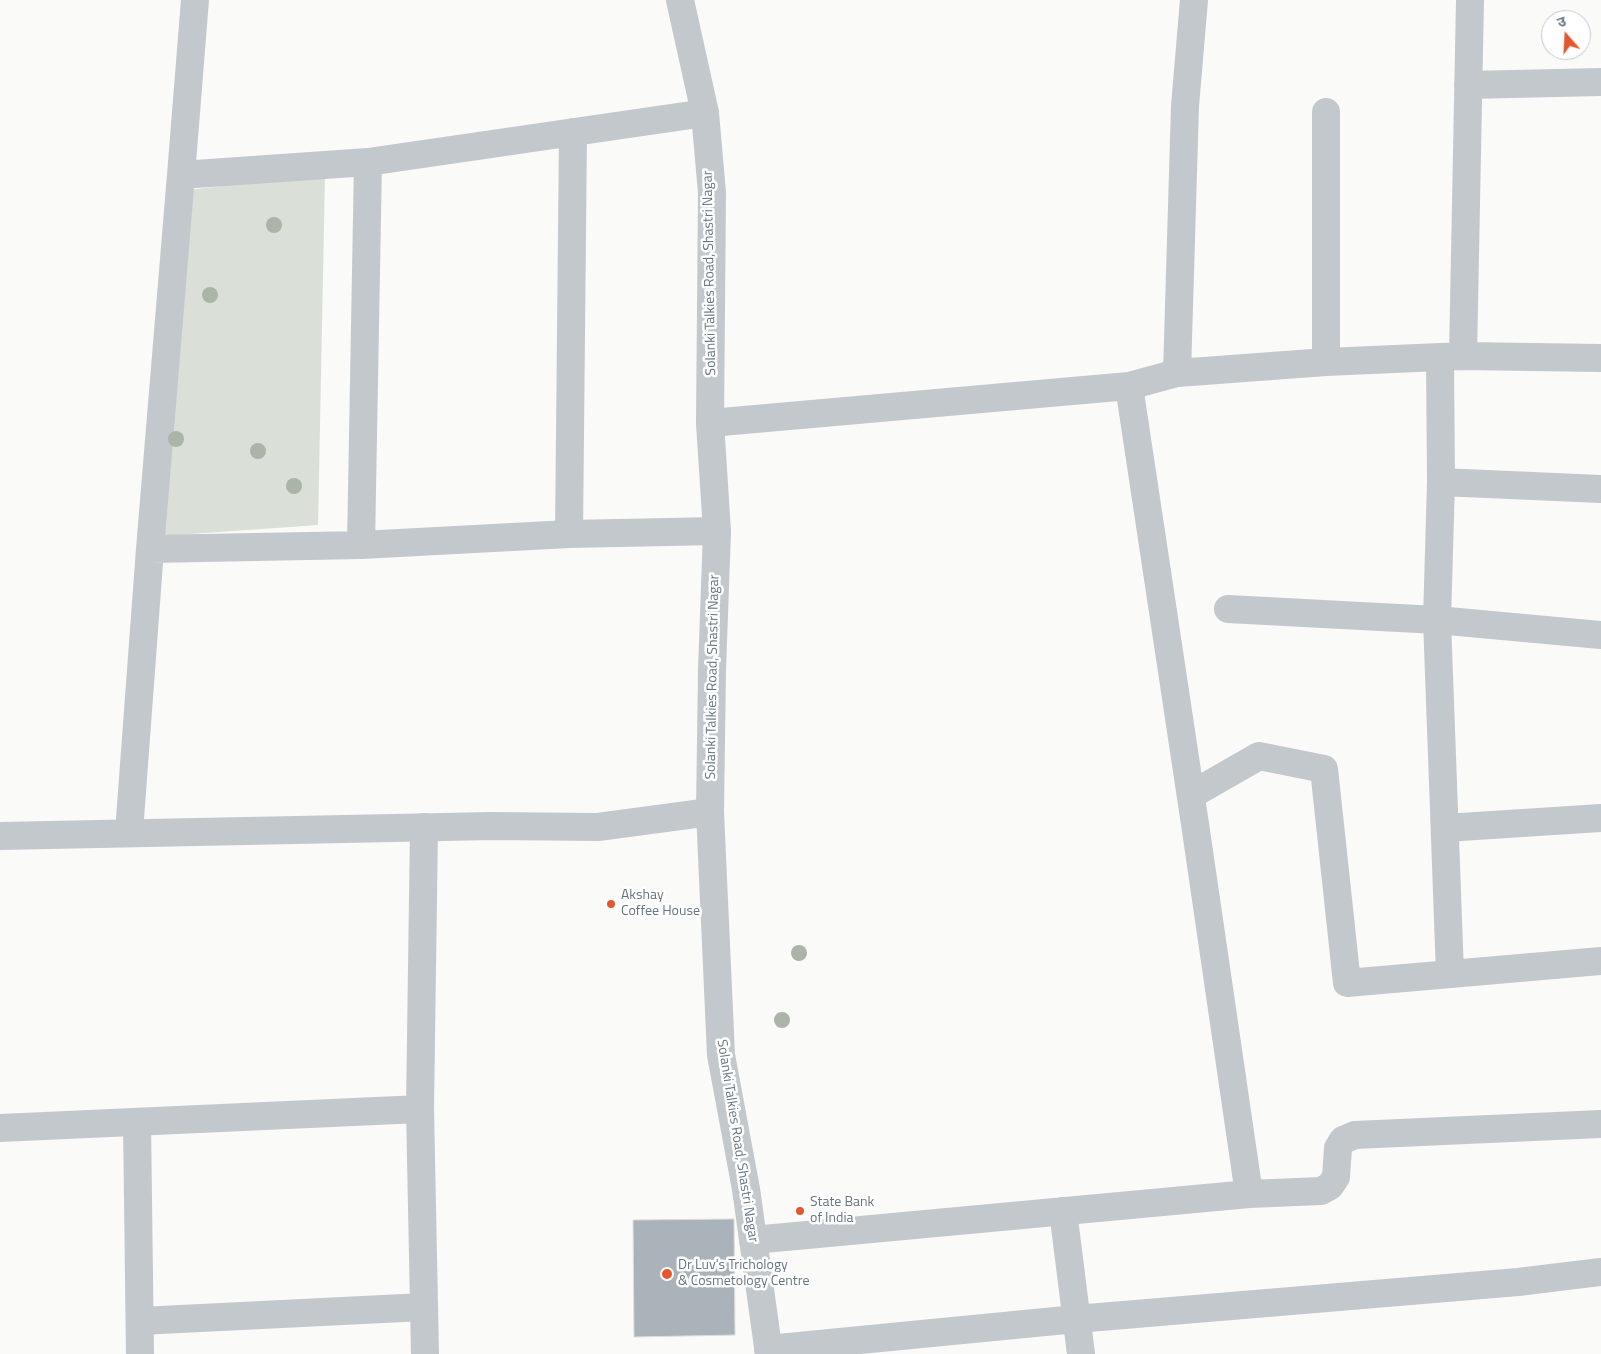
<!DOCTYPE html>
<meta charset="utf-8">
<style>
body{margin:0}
#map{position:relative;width:1601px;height:1354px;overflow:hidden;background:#fafaf8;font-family:"Titillium Web","Noto Sans Devanagari",sans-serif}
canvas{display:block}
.north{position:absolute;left:1541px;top:10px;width:50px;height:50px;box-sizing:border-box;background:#fff;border:1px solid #c1c8cd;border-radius:50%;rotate:341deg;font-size:14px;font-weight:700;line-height:20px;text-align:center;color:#657683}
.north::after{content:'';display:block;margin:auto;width:18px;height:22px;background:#e4572e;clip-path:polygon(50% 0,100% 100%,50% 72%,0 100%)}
</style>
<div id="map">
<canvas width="1601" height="1354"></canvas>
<div class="north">उ</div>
</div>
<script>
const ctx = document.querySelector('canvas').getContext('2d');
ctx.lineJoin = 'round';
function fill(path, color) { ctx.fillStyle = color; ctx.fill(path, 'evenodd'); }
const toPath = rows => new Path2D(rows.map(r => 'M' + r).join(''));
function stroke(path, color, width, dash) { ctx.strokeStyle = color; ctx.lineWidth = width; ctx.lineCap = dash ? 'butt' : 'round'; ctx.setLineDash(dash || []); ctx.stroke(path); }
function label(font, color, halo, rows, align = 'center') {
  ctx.font = font + ' "Titillium Web",sans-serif'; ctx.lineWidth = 5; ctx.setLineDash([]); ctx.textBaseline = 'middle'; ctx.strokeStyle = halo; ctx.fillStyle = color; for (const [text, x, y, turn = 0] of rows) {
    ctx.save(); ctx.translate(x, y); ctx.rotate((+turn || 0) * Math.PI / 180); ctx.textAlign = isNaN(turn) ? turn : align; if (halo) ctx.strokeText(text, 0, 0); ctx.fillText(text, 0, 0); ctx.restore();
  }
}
const green = toPath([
 [325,174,318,525,163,536,179,191]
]);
const building = toPath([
 [734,1219,735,1335,634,1337,633,1220,734,1219]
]);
const minor = toPath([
 [1468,85,1601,82],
 [1326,112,1326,362],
 [705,113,368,162,181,175,150,549,361,545,569,534,717,531],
 [181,175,195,0],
 [1463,356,1470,0],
 [1440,357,1441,482,1437,620,1450,974],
 [1177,373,1185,106,1194,0],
 [1129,386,1195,824,1249,1194],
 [710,423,1129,386,1177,373,1326,362,1463,356,1601,358],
 [1441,482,1601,489],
 [569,534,573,132],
 [361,545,368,162],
 [1228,609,1437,620,1601,635],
 [1191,795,1259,756,1324,769,1347,983,1601,961],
 [424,827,420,1109,425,1354],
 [1445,828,1601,818],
 [129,832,150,549],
 [137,1122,140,1354],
 [0,1128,420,1109],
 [1063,1211,1081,1354],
 [753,1240,1249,1194,1321,1191,1330,1186,1336,1177,1338,1148,1343,1140,1355,1135,1601,1124],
 [140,1321,424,1307],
 [768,1349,1076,1319,1518,1282,1601,1272]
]);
const tertiary = toPath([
 [680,0,705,113,712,193,710,423,717,531,712,670,710,812,721,1055,746,1189,769,1354],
 [0,836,492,826,598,827,710,812]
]);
const trees = [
 [274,225],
 [210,295],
 [176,439],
 [258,451],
 [294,486],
 [799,953],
 [782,1020]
];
const markers = [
 [611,904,5,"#e4572e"],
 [800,1211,5,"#e4572e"],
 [667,1274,6,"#e4572e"]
];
const streetNames = [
 ["Solanki Talkies Road, Shastri Nagar",710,273,-91],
 ["Solanki Talkies Road, Shastri Nagar",713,677,-89],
 ["Solanki Talkies Road, Shastri Nagar",737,1141,81]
];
const poiNames = [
 ["Akshay",621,896],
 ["Coffee House",621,912],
 ["State Bank",810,1203],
 ["of India",810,1219],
 ["Dr Luv's Trichology",678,1266],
 ["& Cosmetology Centre",678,1282]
];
fill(green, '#dadfd7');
fill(building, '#aab3b9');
stroke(building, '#dcdcda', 1);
stroke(minor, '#c3c8cc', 28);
stroke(tertiary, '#c3c8cc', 28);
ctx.fillStyle = '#aab4a7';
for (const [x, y] of trees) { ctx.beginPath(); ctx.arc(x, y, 8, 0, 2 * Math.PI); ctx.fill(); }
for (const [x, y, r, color] of markers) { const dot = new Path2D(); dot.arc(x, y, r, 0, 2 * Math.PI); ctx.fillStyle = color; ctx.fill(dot); stroke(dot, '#fff', 2); }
label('14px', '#657683', '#fff', streetNames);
label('14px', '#657683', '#fff', poiNames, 'left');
</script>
